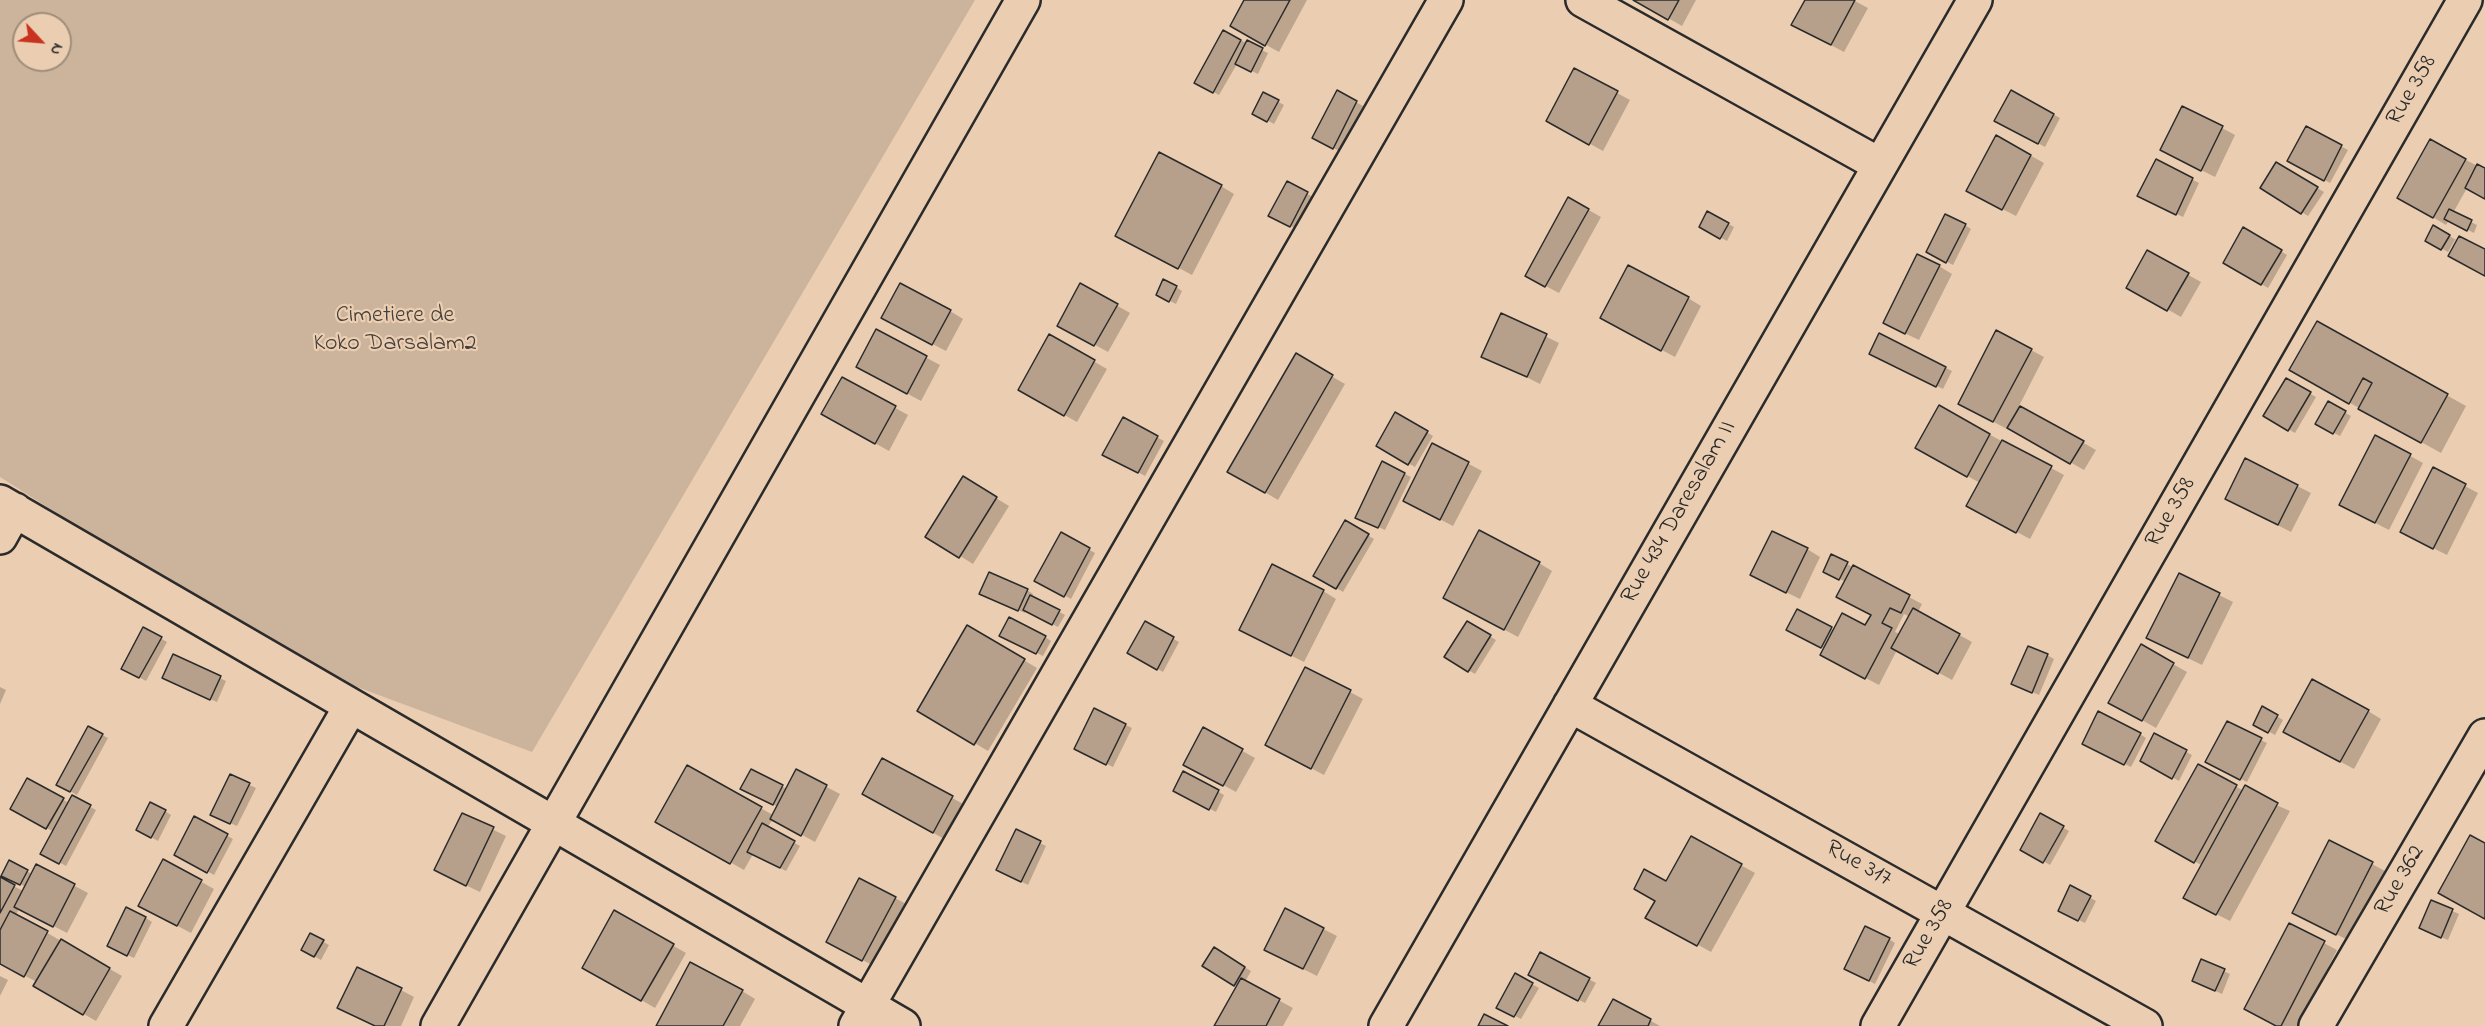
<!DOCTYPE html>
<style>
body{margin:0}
#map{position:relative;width:2485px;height:1026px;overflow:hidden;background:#ebceb1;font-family:"Indie Flower",sans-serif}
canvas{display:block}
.north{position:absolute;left:12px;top:12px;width:60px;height:60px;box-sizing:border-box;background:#ebceb1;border:2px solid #9e8d7b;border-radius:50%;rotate:116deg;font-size:16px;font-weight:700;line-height:24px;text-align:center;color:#2b2b2b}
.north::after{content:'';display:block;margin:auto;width:21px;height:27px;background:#c8321e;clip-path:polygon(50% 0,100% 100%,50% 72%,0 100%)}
</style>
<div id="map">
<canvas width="2485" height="1026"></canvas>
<div class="north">N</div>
</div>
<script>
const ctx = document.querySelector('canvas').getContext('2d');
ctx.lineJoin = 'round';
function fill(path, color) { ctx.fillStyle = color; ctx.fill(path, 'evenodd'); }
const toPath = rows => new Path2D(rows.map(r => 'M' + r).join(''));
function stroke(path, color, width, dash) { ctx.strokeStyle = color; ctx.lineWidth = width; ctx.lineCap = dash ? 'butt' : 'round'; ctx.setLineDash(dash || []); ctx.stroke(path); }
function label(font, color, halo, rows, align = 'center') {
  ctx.font = font + ' "Indie Flower",sans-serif'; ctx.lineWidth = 4.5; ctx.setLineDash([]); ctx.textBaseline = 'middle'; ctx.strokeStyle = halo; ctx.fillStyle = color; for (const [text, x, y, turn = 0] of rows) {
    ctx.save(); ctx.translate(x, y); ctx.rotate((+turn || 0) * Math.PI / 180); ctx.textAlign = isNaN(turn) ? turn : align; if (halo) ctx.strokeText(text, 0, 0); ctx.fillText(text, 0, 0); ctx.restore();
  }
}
const green = toPath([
 [0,0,975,0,532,752,341,681,121,554,0,477],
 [24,24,60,24,60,60,24,60]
]);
const shadow = toPath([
 [1246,0,1307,0,1279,52,1232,26],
 [1636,0,1696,0,1682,26],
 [1806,0,1853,0,1868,8,1844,52,1806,32],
 [1223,32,1268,53,1258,74,1237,64,1219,95,1196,82],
 [1337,92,1363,106,1339,151,1314,137],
 [2011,92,2060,118,2045,147,1996,120],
 [1617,93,1630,100,1603,151,1561,128],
 [1264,94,1284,105,1274,124,1254,113],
 [2222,128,2235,135,2215,177,2175,157],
 [2306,128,2348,150,2330,183,2289,161],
 [1997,137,2044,163,2016,216,1981,198],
 [2430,141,2485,170,2485,198,2467,188,2453,213,2477,225,2474,233,2449,220,2446,225,2399,197],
 [2156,161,2199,183,2183,217,2145,199],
 [2276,164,2324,192,2308,216,2262,188],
 [1287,183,1313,197,1297,229,1276,219],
 [1221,186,1234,194,1192,275,1130,242],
 [1569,199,1601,217,1559,293,1540,283],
 [1708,213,1734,227,1727,241,1701,227],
 [1965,225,1971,229,1953,265,1928,252],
 [2434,227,2458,241,2485,251,2485,274,2458,242,2455,240,2448,252,2427,240],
 [2244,229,2287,255,2268,288,2225,262],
 [2147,252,2201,282,2181,317,2128,287],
 [1939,266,1952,274,1919,340,1898,330],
 [1081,285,1130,313,1108,352,1059,325],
 [1176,287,1182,291,1176,304,1164,298],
 [1688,298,1701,306,1675,357,1615,325],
 [950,311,963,319,946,351,896,325],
 [1502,315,1559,343,1540,384,1495,361],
 [2317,323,2466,406,2441,453,2310,381],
 [876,331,940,365,921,401,871,374],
 [1049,336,1107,369,1077,422,1020,390],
 [2031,350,2044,357,2019,406,2096,450,2084,470,2008,427,2007,429,1973,411],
 [1296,356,1345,384,1278,500,1229,471],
 [1877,357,1946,368,1952,371,1943,389],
 [843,379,908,415,889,451,823,414],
 [2286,380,2316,397,2295,433,2265,416],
 [2328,403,2351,416,2340,436,2317,424],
 [1939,407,2064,475,2030,539,1968,506,1980,483,1917,448],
 [1396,414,1433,436,1415,467,1378,446],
 [1123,419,1164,441,1145,476,1104,454],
 [2376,437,2423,463,2389,530,2354,512],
 [1433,445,1482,471,1453,526,1418,508],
 [2246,460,2311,493,2291,532,2240,506],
 [2433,469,2478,493,2447,555,2415,539],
 [1405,474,1411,477,1385,530,1363,520],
 [976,486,1009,506,973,564,928,536],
 [1345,522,1374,539,1343,592,1315,575],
 [1061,534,1095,553,1071,599,1036,580],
 [1807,549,1820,557,1800,599,1765,582],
 [1539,563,1552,571,1518,637,1458,605],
 [1847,564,1922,604,1918,612,1972,642,1952,680,1897,650,1879,685,1835,662,1825,649,1794,633,1798,611,1835,630,1866,627,1872,615,1846,582,1831,575],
 [1904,614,1910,617,1900,634,1895,632],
 [2179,575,2233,602,2202,665,2161,645],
 [1027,590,1033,594,1032,597,1065,615,1058,627,1026,610,1025,613,987,597],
 [1323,591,1336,599,1304,662,1254,637],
 [1145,623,1179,642,1163,672,1129,652],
 [1468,623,1496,640,1475,674,1446,657],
 [968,627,1037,668,988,751,919,710],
 [144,629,167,642,146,681,123,668],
 [1045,637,1051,641,1043,656,1008,639],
 [2141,646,2187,672,2156,728,2110,702],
 [2047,655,2054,659,2039,695,2020,687],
 [174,656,226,681,217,702,170,681],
 [0,687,6,690,0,704],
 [1350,692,1363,699,1324,775,1280,752],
 [2263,708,2283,720,2275,735,2255,724],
 [1095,710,1132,728,1113,767,1082,752],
 [2368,711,2381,719,2354,769,2298,739],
 [89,728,108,738,77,795,58,784],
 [1203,729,1255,758,1236,792,1185,764],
 [2140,734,2146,738,2131,767,2090,747],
 [2155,735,2192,755,2179,781,2142,761],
 [2261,740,2267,743,2247,782,2214,765],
 [883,760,965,805,946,840,864,794],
 [2198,766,2244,791,2290,811,2230,921,2198,905,2203,866,2157,841],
 [687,767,773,815,778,807,742,788,752,771,787,789,796,771,840,794,815,842,773,819,767,828,800,846,786,871,753,854,744,870,657,821],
 [1184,773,1224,795,1216,812,1175,790],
 [230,776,256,788,237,826,218,818],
 [28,780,69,803,72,797,96,810,66,866,42,853,54,832,12,809],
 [165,811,171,815,158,841,138,830],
 [463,815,506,836,480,892,449,877],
 [2041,815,2069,831,2050,865,2022,849],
 [195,818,233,839,214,875,176,854],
 [1016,831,1046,846,1028,885,1004,873],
 [1692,838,1755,873,1711,952,1648,917],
 [164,861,214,889,191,933,153,913],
 [10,862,32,874,37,866,88,893,67,933,19,908,16,915,122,976,96,1021,35,986,37,982,0,963,0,879,23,891,26,887,9,879],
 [2372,864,2385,871,2350,941,2307,920],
 [2071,887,2096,901,2085,923,2066,914],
 [895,898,908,905,876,967,841,949],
 [2432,902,2459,914,2448,940,2427,931],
 [1286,910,1337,936,1317,976,1279,957],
 [614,912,686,953,655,1008,584,967],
 [146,918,152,922,134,958,115,949],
 [2290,925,2337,950,2298,1026,2278,1026],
 [311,935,329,945,321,960,303,950],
 [1889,939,1895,943,1875,984,1852,972],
 [1214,949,1251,971,1245,982,1293,1008,1283,1026,1216,1026,1238,986,1204,966],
 [1541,954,1596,983,1585,1003,1536,978],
 [2202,961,2230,974,2222,994,2200,984],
 [1515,975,1539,988,1521,1019,1498,1007],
 [0,976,8,980,0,996],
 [401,990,414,997,401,1026,375,1026,339,1008],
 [742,991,755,999,740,1026,658,1026],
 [1613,1001,1651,1021,1660,1026,1600,1026]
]);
const building = toPath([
 [1244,0,1290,0,1265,46,1230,26,1244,0],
 [1633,0,1679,0,1668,20,1633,0],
 [1805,0,1855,0,1831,45,1791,25,1805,0],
 [1223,30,1241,40,1213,93,1194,83,1223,30],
 [1247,40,1263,48,1251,72,1235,64,1247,40],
 [1574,68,1618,91,1589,145,1546,121,1574,68],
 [1337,90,1357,101,1333,149,1312,138,1337,90],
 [2011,90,2054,114,2038,144,1994,121,2011,90],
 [1263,92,1279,100,1267,122,1252,114,1263,92],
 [2182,106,2223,126,2201,171,2160,150,2182,106],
 [2306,126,2342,145,2324,181,2287,161,2306,126],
 [1996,135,2031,155,2002,210,1966,191,1996,135],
 [2430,139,2466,159,2433,218,2397,198,2430,139],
 [1159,152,1222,185,1178,269,1115,236,1159,152],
 [2156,159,2193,178,2176,215,2137,196,2156,159],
 [2276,162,2318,187,2301,214,2260,188,2276,162],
 [2477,164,2485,168,2485,199,2465,188,2477,164],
 [1287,181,1308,192,1290,227,1268,216,1287,181],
 [1568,197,1589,209,1545,287,1525,276,1568,197],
 [2449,209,2472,220,2467,231,2444,219,2449,209],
 [1707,211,1729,223,1720,239,1699,227,1707,211],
 [1945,214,1966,224,1946,263,1926,252,1945,214],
 [2433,225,2450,235,2441,250,2425,241,2433,225],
 [2243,227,2282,250,2261,285,2223,263,2243,227],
 [2459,236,2485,249,2485,276,2448,256,2459,236],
 [2147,250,2189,273,2167,311,2126,288,2147,250],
 [1917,254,1940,265,1905,334,1883,323,1917,254],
 [1628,265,1689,297,1661,351,1600,318,1628,265],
 [1163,279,1177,286,1169,302,1156,295,1163,279],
 [900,283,951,310,932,345,881,318,900,283],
 [1080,283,1118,304,1094,346,1057,326,1080,283],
 [1501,313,1547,334,1527,377,1481,357,1501,313],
 [2317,321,2448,394,2421,443,2358,409,2372,383,2363,378,2349,404,2289,370,2317,321],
 [876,329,927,356,907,394,856,367,876,329],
 [1996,330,2032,349,1993,422,1958,404,1996,330],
 [1879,333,1946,367,1936,387,1869,354,1879,333],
 [1049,334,1095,360,1064,416,1018,390,1049,334],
 [1296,353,1333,375,1265,493,1227,472,1296,353],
 [842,377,896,406,875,444,821,414,842,377],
 [2286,378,2311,392,2288,431,2263,416,2286,378],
 [2328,401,2346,411,2333,434,2315,424,2328,401],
 [1939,405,1990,434,1967,477,1915,448,1939,405],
 [2020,406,2084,441,2070,464,2007,428,2020,406],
 [1395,412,1428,431,1408,465,1376,446,1395,412],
 [1123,417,1158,436,1138,473,1102,455,1123,417],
 [2375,435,2411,454,2375,523,2339,505,2375,435],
 [2002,440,2052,466,2016,533,1966,506,2002,440],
 [1432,443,1469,462,1440,520,1403,501,1432,443],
 [2245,458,2298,485,2278,525,2225,499,2245,458],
 [1382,461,1405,473,1378,528,1355,518,1382,461],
 [2433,467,2466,484,2433,549,2400,532,2433,467],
 [963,476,997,497,959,558,925,537,963,476],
 [1345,520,1369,534,1336,589,1313,576,1345,520],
 [1479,530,1540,562,1504,630,1443,598,1479,530],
 [1772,531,1808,548,1786,593,1750,575,1772,531],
 [1061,532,1090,548,1064,597,1034,581,1061,532],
 [1831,554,1848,562,1839,580,1823,572,1831,554],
 [1272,564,1324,590,1291,656,1239,630,1272,564],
 [1853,565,1910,595,1901,613,1890,608,1882,623,1892,628,1865,679,1820,655,1842,613,1865,625,1871,615,1836,597,1853,565],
 [989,572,1028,589,1018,611,979,594,989,572],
 [2179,573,2220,593,2188,658,2146,638,2179,573],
 [1030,595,1060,610,1052,625,1023,610,1030,595],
 [1913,608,1960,634,1938,674,1891,648,1913,608],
 [1797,609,1832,627,1821,648,1786,630,1797,609],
 [1009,617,1046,636,1036,654,999,636,1009,617],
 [1145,621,1174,637,1157,670,1127,653,1145,621],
 [1467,621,1491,635,1468,672,1444,657,1467,621],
 [967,625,1025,659,974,745,917,711,967,625],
 [143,627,162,637,139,678,121,669,143,627],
 [2141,644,2174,663,2142,721,2108,703,2141,644],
 [2028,646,2048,654,2032,693,2011,684,2028,646],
 [173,654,221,676,210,700,162,678,173,654],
 [1305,667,1351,690,1311,769,1265,745,1305,667],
 [2312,679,2369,710,2340,762,2283,732,2312,679],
 [2262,706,2278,715,2268,733,2253,725,2262,706],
 [1094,708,1126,724,1106,765,1074,749,1094,708],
 [2098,711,2141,733,2124,765,2082,744,2098,711],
 [2227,721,2262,738,2240,780,2205,762,2227,721],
 [88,726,103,734,70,792,56,785,88,726],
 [1203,727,1243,749,1223,786,1183,765,1203,727],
 [2154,733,2187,750,2172,779,2140,761,2154,733],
 [882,758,953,796,933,833,862,794,882,758],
 [2198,764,2237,785,2194,863,2155,841,2198,764],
 [687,765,762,807,730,864,655,822,687,765],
 [751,769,783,785,773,805,740,789,751,769],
 [796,769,827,785,801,836,770,819,796,769],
 [1183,771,1219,790,1209,810,1173,791,1183,771],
 [230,774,250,783,230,824,210,815,230,774],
 [27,778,64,798,46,829,10,809,27,778],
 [2245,785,2278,803,2216,915,2183,898,2245,785],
 [72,795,91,805,59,864,40,854,72,795],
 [150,802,166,810,151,838,136,830,150,802],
 [462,813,494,827,466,886,434,870,462,813],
 [2040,813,2064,826,2043,863,2020,850,2040,813],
 [194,816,228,834,207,873,174,855,194,816],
 [762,823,795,841,780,868,747,852,762,823],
 [1016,829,1041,841,1021,882,996,870,1016,829],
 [2470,835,2485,843,2485,919,2438,893,2470,835],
 [1691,836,1742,864,1697,946,1645,918,1655,901,1634,889,1644,869,1666,881,1691,836],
 [2329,840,2373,862,2336,935,2292,913,2329,840],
 [163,859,202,880,177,926,138,906,163,859],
 [9,860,28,870,20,885,1,876,9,860],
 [36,864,75,884,53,927,14,907,36,864],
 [0,877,15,885,0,913,0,877],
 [859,878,896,897,862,961,826,942,859,878],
 [2070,885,2091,896,2078,921,2058,911,2070,885],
 [2431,900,2453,909,2441,938,2419,928,2431,900],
 [126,907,146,917,127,956,107,946,126,907],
 [1285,908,1324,928,1303,969,1264,950,1285,908],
 [614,910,674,944,641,1001,582,968,614,910],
 [10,911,48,931,24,977,0,964,0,930,10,911],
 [2289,923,2325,941,2281,1026,2276,1026,2244,1009,2289,923],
 [1865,926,1890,938,1869,981,1844,969,1865,926],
 [310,933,324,940,314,957,301,950,310,933],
 [61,939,110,968,83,1015,33,986,61,939],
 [1214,947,1245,967,1234,986,1202,966,1214,947],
 [1540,952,1590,978,1578,1001,1528,975,1540,952],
 [2201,959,2225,969,2215,991,2192,981,2201,959],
 [690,962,743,990,723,1026,656,1026,690,962],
 [357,967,402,988,384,1026,375,1026,337,1008,357,967],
 [1515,973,1533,983,1514,1017,1496,1008,1515,973],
 [1241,978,1280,999,1266,1026,1214,1026,1241,978],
 [1613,999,1651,1019,1648,1026,1598,1026,1613,999],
 [1484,1014,1508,1026,1478,1026,1484,1014]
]);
const minor = toPath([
 [1583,0,1880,165],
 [0,502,903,1026],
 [0,537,15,510],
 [1570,705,2145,1026],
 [166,1026,351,706],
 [438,1026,1023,0],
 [856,1026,1446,0],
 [1386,1026,1975,0],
 [1878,1026,2465,0],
 [2316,1026,2485,736]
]);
const streetNames = [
 ["Rue 358",2413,91,-60],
 ["Rue 434 Daresalam II",1680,513,-60],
 ["Rue 358",2172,513,-60],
 ["Rue 317",1858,865,29],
 ["Rue 362",2401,881,-60],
 ["Rue 358",1930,935,-60]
];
const parkNames = [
 ["Cimetiere de",395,317],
 ["Koko Darsalam2",395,345]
];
fill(green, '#ccb39b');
fill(shadow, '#0003');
fill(building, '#b6a08c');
stroke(building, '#2b2b2b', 1.5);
stroke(minor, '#2b2b2b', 38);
stroke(minor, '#ebceb1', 33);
label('24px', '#2b2b2b', '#ebceb1', streetNames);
label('24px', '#433f3c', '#ebceb1', parkNames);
</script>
